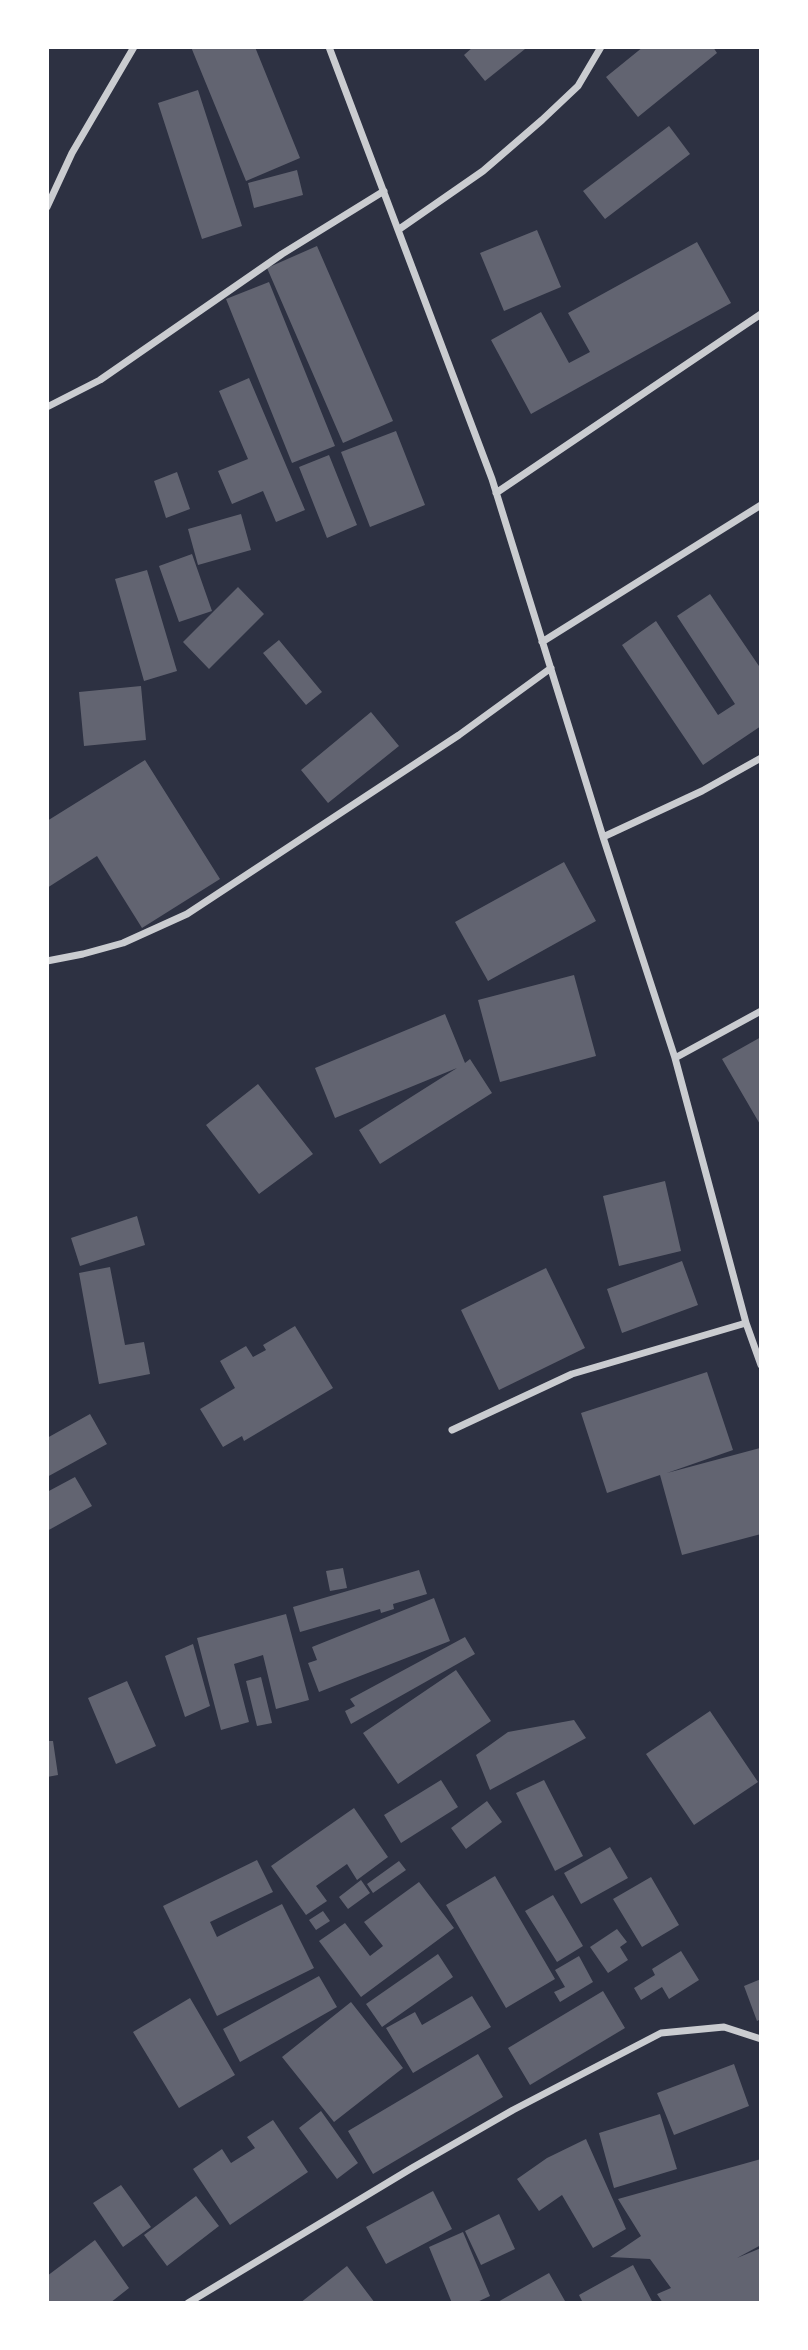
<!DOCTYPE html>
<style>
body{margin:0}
#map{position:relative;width:808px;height:2350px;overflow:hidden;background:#2d3142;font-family:"DM Sans",sans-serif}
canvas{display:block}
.frame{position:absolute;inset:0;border:49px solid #fff;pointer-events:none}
</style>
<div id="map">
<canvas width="808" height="2350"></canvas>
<div class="frame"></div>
</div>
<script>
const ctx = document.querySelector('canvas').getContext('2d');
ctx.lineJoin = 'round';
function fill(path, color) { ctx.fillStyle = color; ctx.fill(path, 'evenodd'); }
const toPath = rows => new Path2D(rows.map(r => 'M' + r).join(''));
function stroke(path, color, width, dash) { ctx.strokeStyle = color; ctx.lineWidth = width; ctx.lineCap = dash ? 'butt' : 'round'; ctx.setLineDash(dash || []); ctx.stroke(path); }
const building = toPath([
 [191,47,255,47,300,158,246,181],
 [473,47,524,47,525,49,485,81,464,55],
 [643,47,713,47,717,53,638,117,606,77],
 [198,90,242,226,202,239,158,103],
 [669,126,690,154,605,219,583,191],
 [297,170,303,195,254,208,248,183],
 [537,230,561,287,504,311,480,253],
 [697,242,731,303,531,414,491,340,541,312,569,363,590,352,568,313],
 [317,246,393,421,343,443,267,268],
 [269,282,335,446,292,463,226,299],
 [249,378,305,510,276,522,263,491,232,504,218,471,248,459,219,391],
 [396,431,425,505,370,527,341,452],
 [329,455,357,525,327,538,299,467],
 [177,472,190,509,166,518,154,481],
 [241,514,251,550,198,565,188,529],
 [192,554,212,611,179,622,159,566],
 [147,570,177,671,144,681,115,579],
 [238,587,264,614,209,669,183,642],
 [710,594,761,669,761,726,703,765,622,645,656,621,718,715,735,704,677,616],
 [279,640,322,692,306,705,263,653],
 [141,686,146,740,84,746,79,692],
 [371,712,399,746,328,803,301,770],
 [145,760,220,879,142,928,97,856,47,888,47,821],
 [564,862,596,921,488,981,455,922],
 [574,975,596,1056,500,1082,478,1000],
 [445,1014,465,1063,470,1059,492,1093,380,1164,359,1130,457,1068,335,1118,315,1068],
 [761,1037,761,1126,722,1059],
 [258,1084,313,1154,259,1194,206,1125],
 [665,1181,681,1251,619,1266,603,1196],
 [137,1216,145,1245,80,1266,71,1238],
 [682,1261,698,1305,622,1333,607,1289],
 [110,1267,125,1345,144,1342,150,1374,99,1384,79,1273],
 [546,1268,585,1348,499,1390,461,1310],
 [295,1326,333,1388,244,1441,242,1436,223,1447,200,1409,235,1388,220,1361,246,1346,253,1357,266,1350,263,1345],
 [707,1372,733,1450,667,1473,760,1448,761,1534,682,1555,660,1475,607,1493,581,1413],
 [90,1414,107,1444,47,1477,47,1438],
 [75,1477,92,1506,47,1531,47,1492],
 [343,1568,347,1588,330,1591,326,1571],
 [419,1570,427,1594,393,1604,394,1609,381,1613,380,1609,300,1632,293,1607],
 [434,1598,450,1641,319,1692,308,1663,317,1660,312,1647],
 [286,1614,309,1700,276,1709,263,1655,234,1664,249,1722,221,1730,197,1638],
 [465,1637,475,1654,351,1724,345,1711,355,1706,350,1699],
 [193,1644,210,1706,185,1717,165,1656],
 [456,1670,491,1721,398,1784,363,1733],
 [261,1677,272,1723,257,1726,246,1681],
 [127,1681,156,1746,116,1764,88,1698],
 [710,1711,758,1782,694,1825,646,1754],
 [574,1720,586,1738,490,1790,476,1755,508,1732],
 [47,1741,53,1741,58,1775,47,1777],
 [441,1780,458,1807,401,1843,384,1815],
 [544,1780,583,1856,555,1871,516,1793],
 [487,1801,502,1822,466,1849,451,1828],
 [354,1808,388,1857,357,1880,347,1864,316,1886,327,1901,306,1915,271,1866],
 [610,1847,628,1878,581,1904,564,1873],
 [257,1860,273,1892,210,1922,217,1937,282,1904,314,1968,217,2016,163,1906],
 [399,1861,406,1870,373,1893,367,1884],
 [495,1876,555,1979,506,2008,446,1905],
 [651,1877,679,1925,642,1947,613,1899],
 [361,1880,370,1893,348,1909,339,1897],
 [419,1882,454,1928,361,1997,319,1941,345,1923,370,1956,383,1946,364,1922],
 [553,1895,583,1946,557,1962,525,1911],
 [323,1911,330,1921,316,1930,309,1920],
 [617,1929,627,1942,620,1947,628,1960,608,1973,590,1947],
 [681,1951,699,1980,669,1999,662,1987,641,2000,634,1988,655,1975,652,1969],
 [438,1954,453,1977,382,2027,366,2004],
 [579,1956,593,1982,560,2002,554,1992,565,1987,555,1970],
 [319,1976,337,2007,240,2062,223,2029],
 [761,1979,761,2019,757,2021,744,1986],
 [603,1991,625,2028,530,2085,508,2048],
 [472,1996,491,2027,413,2073,386,2028,415,2012,422,2025],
 [190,1998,235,2075,179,2108,133,2032],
 [351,2002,403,2068,334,2122,282,2057],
 [478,2054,503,2097,373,2174,348,2131],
 [734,2064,749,2106,674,2135,657,2093],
 [321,2111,358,2163,337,2179,299,2128],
 [660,2114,677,2169,614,2188,599,2133],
 [273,2120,308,2172,230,2225,193,2169,222,2149,231,2163,255,2148,247,2137],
 [586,2139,626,2229,593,2248,562,2195,539,2211,517,2179,547,2158],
 [761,2159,761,2245,737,2258,761,2248,761,2303,663,2303,657,2294,671,2288,650,2259,610,2257,641,2236,618,2199],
 [121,2185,151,2227,123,2247,93,2203],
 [433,2191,452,2229,386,2264,366,2227],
 [196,2196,219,2226,167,2266,144,2235],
 [499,2214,515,2249,481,2265,465,2231],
 [463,2232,490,2296,475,2303,452,2303,429,2247],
 [95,2240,129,2288,110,2303,47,2303,47,2276],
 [633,2265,653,2303,583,2303,579,2295],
 [347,2266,375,2303,300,2303],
 [549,2273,565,2301,496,2303]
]);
const minor = toPath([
 [329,47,492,479,603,837,675,1058,746,1323,761,1365],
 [47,207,72,153,134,47],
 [398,230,483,171,542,120,578,86,601,47],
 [47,407,100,380,282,254,384,191],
 [496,493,761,314],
 [542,642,761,505],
 [603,837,702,791,761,758],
 [47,961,83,954,123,943,187,914,459,735,551,668],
 [675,1058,761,1011],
 [452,1430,572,1374,746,1323],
 [188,2303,412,2168,513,2110,661,2033,724,2027,761,2039]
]);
fill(building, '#626471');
stroke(minor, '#caccd0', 7);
</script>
